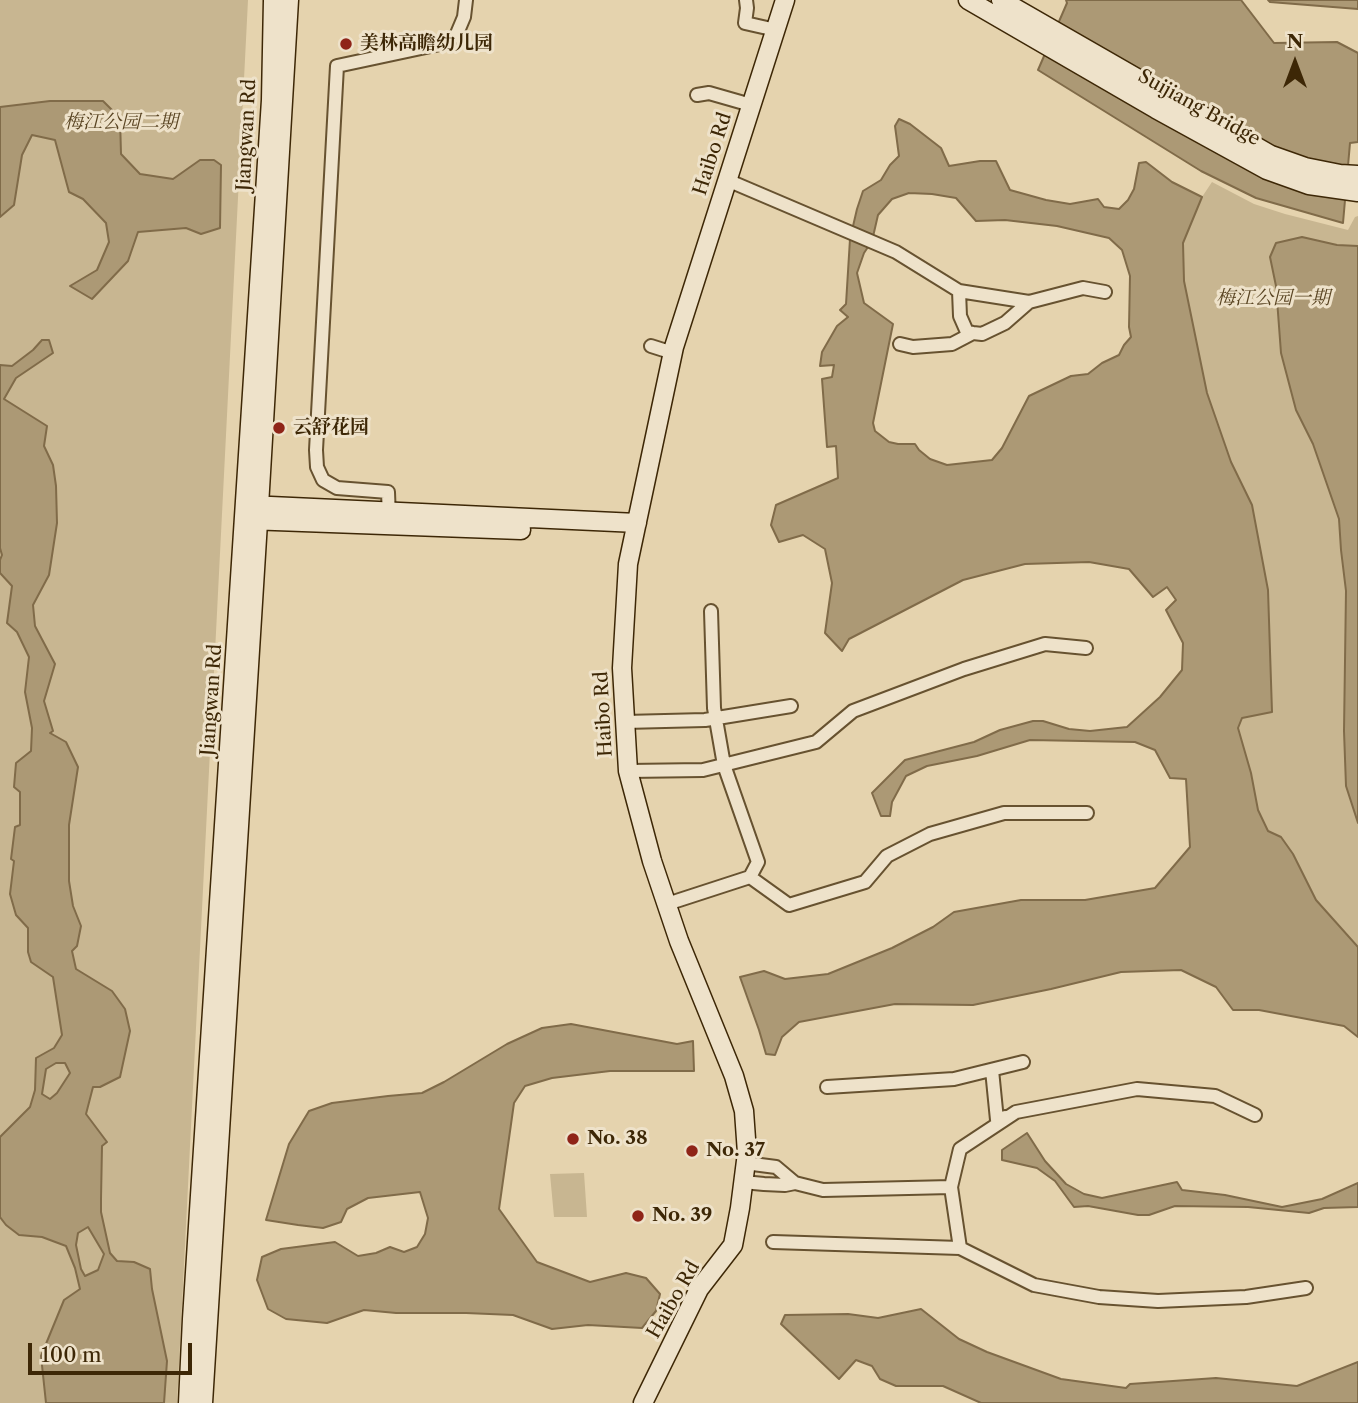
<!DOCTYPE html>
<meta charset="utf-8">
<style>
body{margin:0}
#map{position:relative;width:1358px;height:1403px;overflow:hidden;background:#e5d3ae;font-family:"Libre Caslon Text",serif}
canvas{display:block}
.north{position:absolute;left:1260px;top:28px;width:70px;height:70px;-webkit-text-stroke:5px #eee2ca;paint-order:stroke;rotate:0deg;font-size:19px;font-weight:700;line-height:28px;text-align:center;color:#3d2706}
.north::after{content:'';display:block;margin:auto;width:24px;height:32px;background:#3d2706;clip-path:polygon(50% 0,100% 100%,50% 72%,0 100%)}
.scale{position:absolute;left:28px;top:1343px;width:164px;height:32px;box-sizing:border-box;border:4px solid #3d2706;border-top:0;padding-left:9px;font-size:21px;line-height:24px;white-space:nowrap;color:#3d2706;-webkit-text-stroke:5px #eee2ca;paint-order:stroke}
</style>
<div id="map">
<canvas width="1358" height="1403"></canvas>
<div class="north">N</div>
<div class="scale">100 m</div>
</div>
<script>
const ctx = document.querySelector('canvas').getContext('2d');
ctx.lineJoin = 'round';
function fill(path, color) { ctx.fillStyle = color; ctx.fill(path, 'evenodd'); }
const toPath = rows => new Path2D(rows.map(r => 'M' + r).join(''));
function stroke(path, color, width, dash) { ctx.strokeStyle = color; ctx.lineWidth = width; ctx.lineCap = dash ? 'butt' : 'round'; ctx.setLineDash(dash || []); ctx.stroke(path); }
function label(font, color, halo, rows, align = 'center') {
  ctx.font = font + ' "Libre Caslon Text","Noto Serif SC",serif'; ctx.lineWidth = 6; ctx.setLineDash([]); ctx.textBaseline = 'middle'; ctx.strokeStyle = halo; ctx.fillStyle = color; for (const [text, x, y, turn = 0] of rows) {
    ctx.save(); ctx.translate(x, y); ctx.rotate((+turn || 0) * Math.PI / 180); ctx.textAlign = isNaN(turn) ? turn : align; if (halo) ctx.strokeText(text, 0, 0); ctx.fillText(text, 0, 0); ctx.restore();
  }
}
const green = toPath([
 [0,0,248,0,177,1403,0,1403],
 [1212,182,1254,204,1285,214,1348,230,1355,217,1358,216,1358,947,1316,900,1268,831,1258,810,1251,773,1238,728,1241,718,1272,711,1268,590,1252,505,1231,462,1207,393,1184,281,1183,243,1202,197],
 [584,1173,587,1217,554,1217,550,1174]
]);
const water = toPath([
 [1066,0,1241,0,1274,43,1337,42,1358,53,1358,142,1350,143,1343,223,1256,198,1201,171,1038,70,1067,3,1066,0],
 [1268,0,1358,0,1358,9,1270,2,1268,0],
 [50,101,103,101,120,118,121,154,140,174,173,179,200,160,214,160,221,165,220,228,201,234,186,228,138,232,128,261,92,299,70,286,97,270,109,242,106,223,83,199,69,192,55,140,32,135,22,155,14,205,0,217,0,107,50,101],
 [899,119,910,124,941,148,949,166,980,161,996,161,1010,190,1046,200,1070,204,1098,199,1104,207,1119,209,1128,200,1134,189,1139,163,1146,162,1172,182,1202,197,1183,243,1184,281,1207,393,1231,462,1252,505,1268,590,1272,712,1242,718,1238,728,1251,773,1258,810,1268,831,1281,837,1293,854,1316,900,1358,947,1358,1037,1344,1026,1259,1010,1233,1010,1216,987,1181,970,1121,972,1051,989,973,1005,895,1004,799,1022,782,1037,775,1055,766,1054,759,1030,740,977,764,971,785,979,828,974,892,948,933,927,954,912,1021,900,1085,900,1155,888,1190,847,1186,779,1170,778,1155,750,1135,742,1030,740,977,756,927,766,906,776,892,802,890,816,881,816,872,793,905,760,974,742,1000,730,1033,721,1043,721,1069,729,1090,731,1127,727,1160,697,1182,670,1183,643,1166,610,1176,600,1167,587,1153,597,1129,569,1089,562,1025,564,963,580,849,639,842,651,825,633,832,583,825,549,803,535,779,542,771,525,776,505,838,478,836,446,827,447,822,379,832,377,834,365,820,366,822,352,837,326,848,317,840,310,846,304,850,239,857,209,863,191,881,180,890,165,899,156,895,126,899,119],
 [909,193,932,194,956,198,976,221,1005,220,1057,226,1109,238,1122,250,1130,276,1129,327,1131,337,1124,345,1119,355,1102,363,1088,374,1071,376,1029,396,1002,448,992,460,947,465,930,459,919,450,915,444,898,444,889,442,875,431,873,423,893,324,864,303,857,273,864,253,872,241,878,215,892,199,909,193],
 [1302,237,1337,245,1358,246,1358,823,1346,786,1344,731,1346,591,1341,550,1339,519,1313,444,1296,410,1281,353,1276,286,1270,257,1276,243,1302,237],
 [42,340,49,340,53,353,16,378,4,399,47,426,44,446,53,465,56,486,57,523,49,575,33,605,35,626,55,664,44,701,53,731,50,733,66,742,78,767,69,825,69,881,73,906,81,926,77,946,72,951,76,969,112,991,125,1009,130,1031,120,1077,100,1087,93,1087,86,1114,107,1142,102,1146,101,1199,101,1212,110,1253,117,1261,134,1262,150,1269,152,1289,167,1361,164,1403,46,1403,41,1356,64,1300,80,1289,75,1268,66,1246,42,1237,19,1235,6,1225,0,1217,0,1137,30,1107,35,1090,36,1058,54,1048,62,1035,53,977,31,962,28,952,28,928,16,915,10,894,14,861,11,859,15,827,20,825,20,792,14,787,16,763,31,751,32,728,25,692,29,657,17,632,7,623,12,586,0,573,0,560,2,555,0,548,0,365,12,366,33,350,42,340],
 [56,1063,65,1063,70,1073,57,1093,50,1099,42,1094,46,1069,56,1063],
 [88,1227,104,1254,98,1270,85,1276,81,1269,76,1245,78,1233,88,1227],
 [571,1024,677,1044,693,1041,694,1071,610,1071,552,1078,525,1086,514,1103,499,1209,537,1262,590,1282,626,1273,646,1278,660,1294,656,1311,642,1328,588,1325,552,1329,513,1315,466,1313,396,1313,364,1310,327,1323,286,1319,268,1309,257,1280,262,1257,281,1249,335,1242,358,1256,376,1253,390,1247,404,1252,417,1247,425,1234,428,1218,420,1192,368,1198,347,1209,341,1222,323,1228,298,1225,266,1220,289,1144,309,1111,332,1103,388,1096,422,1093,444,1082,507,1044,542,1028,571,1024],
 [1027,1133,1045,1161,1066,1184,1084,1194,1102,1198,1177,1182,1182,1190,1225,1195,1282,1207,1322,1199,1358,1183,1358,1207,1324,1208,1309,1213,1248,1207,1175,1206,1149,1215,1138,1215,1088,1206,1074,1207,1055,1181,1037,1168,1002,1160,1002,1150,1027,1133],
 [921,1309,959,1339,987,1352,1061,1379,1126,1388,1130,1384,1216,1378,1297,1386,1358,1362,1358,1403,981,1403,943,1386,896,1386,880,1379,872,1366,856,1360,839,1379,781,1324,785,1315,848,1314,878,1318,921,1309]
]);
const street = toPath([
 [746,0,747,8,745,23,776,30],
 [697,95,709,93,751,105],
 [727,180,896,252,959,291,1029,302,1083,288,1105,292],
 [959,291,960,316,967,332,973,333,982,334,1005,323,1029,302],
 [900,344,913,347,952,344,973,333],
 [651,346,673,353],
 [389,518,388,492,337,488,323,480,317,467,316,450,337,66,440,44,456,36,464,17,466,0],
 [711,611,714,708,724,765,758,862,750,877],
 [625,722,705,720,791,706],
 [628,771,703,770,816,742,853,711,964,669,1045,644,1086,648],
 [667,904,750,877,789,905,865,882,887,856,930,834,1004,813,1087,813],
 [992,1070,997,1120,1005,1117],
 [827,1087,954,1079,1023,1062],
 [745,1163,776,1167,795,1183,823,1190,951,1187,960,1149,1016,1112,1137,1089,1215,1096,1255,1115],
 [743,1182,764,1184,785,1185,795,1183],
 [951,1187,960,1248,1034,1285,1099,1297,1158,1301,1246,1297,1306,1288],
 [773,1242,960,1248]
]);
const secondary = toPath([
 [968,0,1156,109,1267,170,1309,185,1358,192],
 [1001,0,1271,155,1305,167,1340,174,1358,175],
 [249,505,637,523],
 [248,520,521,530],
 [188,1403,192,1319,271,100,273,0],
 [203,1403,259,506,289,0],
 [643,1403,699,1289,733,1245,740,1208,747,1153,744,1111,734,1076,679,941,652,861,628,771,622,668,628,564,674,347,785,0]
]);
const markers = [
 [346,44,7,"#8f2418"],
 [279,428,7,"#8f2418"],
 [573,1139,7,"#8f2418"],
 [692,1151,7,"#8f2418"],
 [638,1216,7,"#8f2418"]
];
const poiNames = [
 ["美林高瞻幼儿园",360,44],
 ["云舒花园",293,428],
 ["No. 38",587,1139],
 ["No. 37",706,1151],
 ["No. 39",652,1216]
];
const streetNames = [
 ["Suijiang Bridge",1199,108,29],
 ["Jiangwan Rd",247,135,-87],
 ["Haibo Rd",713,154,-72],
 ["Jiangwan Rd",212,700,-86],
 ["Haibo Rd",604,714,-93],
 ["Haibo Rd",674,1300,-60]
];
const parkNames = [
 ["梅江公园二期",121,123],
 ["梅江公园一期",1273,299]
];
fill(green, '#c8b691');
fill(water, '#ac9975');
stroke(water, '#806b49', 2);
stroke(street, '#675230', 16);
stroke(secondary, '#3d2706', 21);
stroke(street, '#eee2ca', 12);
stroke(secondary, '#eee2ca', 18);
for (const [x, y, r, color] of markers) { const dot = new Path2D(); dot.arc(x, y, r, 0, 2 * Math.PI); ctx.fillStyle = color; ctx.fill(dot); stroke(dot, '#eee2ca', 2.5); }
label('bold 19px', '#3d2706', '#eee2ca', poiNames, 'left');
label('19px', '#3d2706', '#eee2ca', streetNames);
label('italic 19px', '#594422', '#eee2ca', parkNames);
</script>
